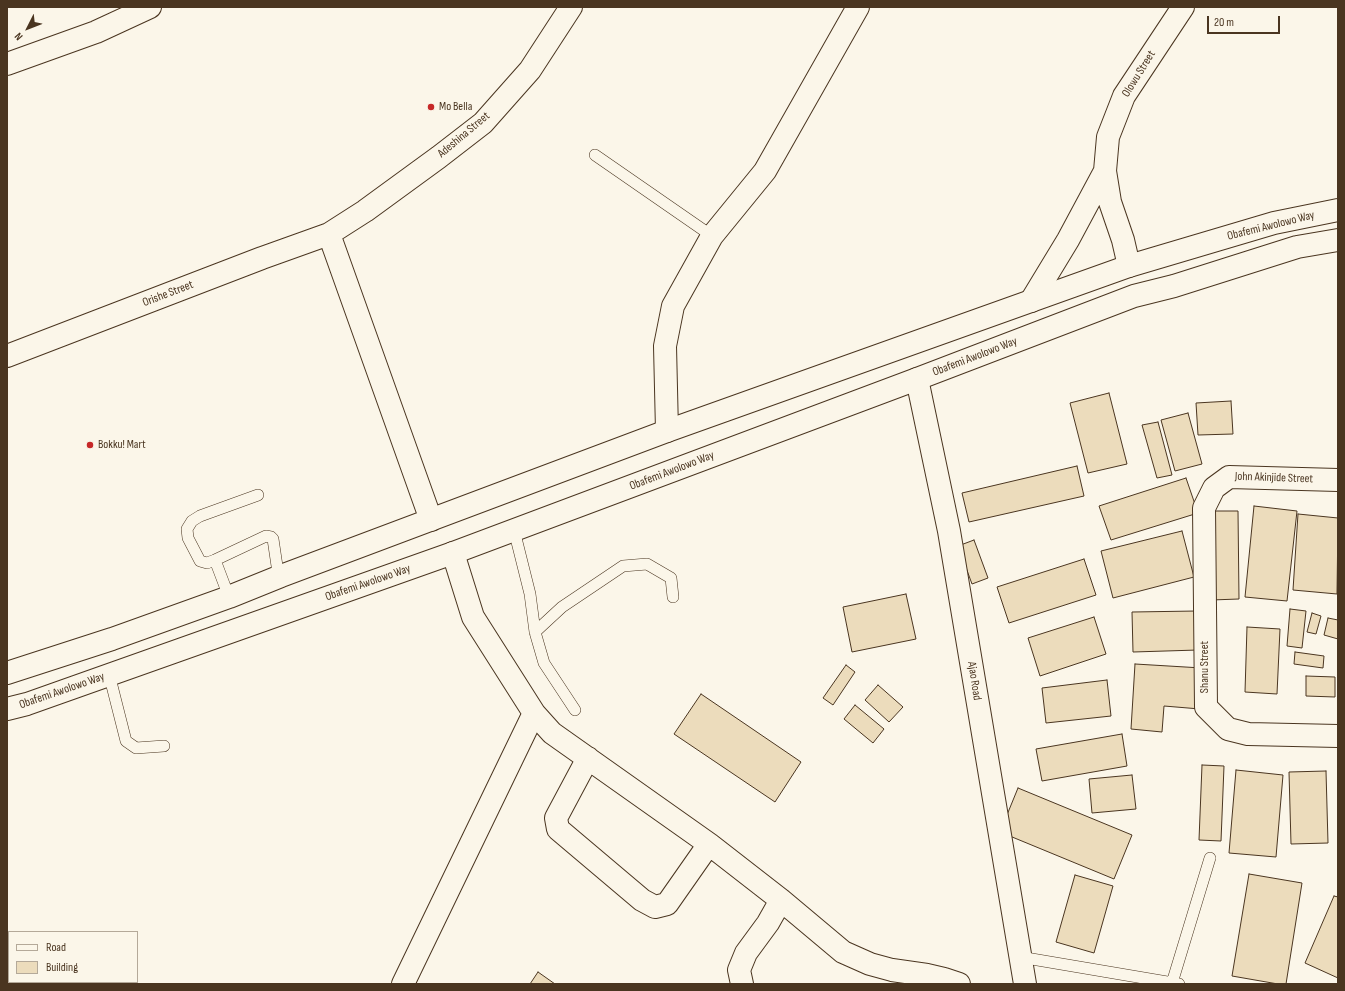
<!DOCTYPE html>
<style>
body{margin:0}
#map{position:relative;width:1345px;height:991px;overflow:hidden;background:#fbf6e9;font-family:"Sofia Sans Condensed",sans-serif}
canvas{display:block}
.frame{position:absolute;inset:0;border:8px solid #4a3520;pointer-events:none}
.legend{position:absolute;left:8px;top:931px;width:130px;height:52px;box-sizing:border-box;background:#fbf6e9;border:1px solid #b4a999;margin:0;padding:5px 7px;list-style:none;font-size:12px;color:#4a3520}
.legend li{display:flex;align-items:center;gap:8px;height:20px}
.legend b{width:20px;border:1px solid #b4a999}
.north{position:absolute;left:8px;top:8px;width:40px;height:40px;-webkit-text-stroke:3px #fbf6e9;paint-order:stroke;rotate:228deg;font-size:11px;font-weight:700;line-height:16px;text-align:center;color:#4a3520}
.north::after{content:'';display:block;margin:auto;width:14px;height:18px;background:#4a3520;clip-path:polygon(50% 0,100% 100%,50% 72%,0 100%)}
.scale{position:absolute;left:1207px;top:16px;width:73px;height:18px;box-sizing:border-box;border:2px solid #4a3520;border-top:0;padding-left:5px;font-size:12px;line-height:14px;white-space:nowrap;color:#4a3520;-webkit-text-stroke:3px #fbf6e9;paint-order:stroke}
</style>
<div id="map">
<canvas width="1345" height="991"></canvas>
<div class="frame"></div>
<ul class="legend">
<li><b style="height:5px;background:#fbf6e9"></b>Road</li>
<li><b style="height:11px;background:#ecdcbc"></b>Building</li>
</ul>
<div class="north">N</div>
<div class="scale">20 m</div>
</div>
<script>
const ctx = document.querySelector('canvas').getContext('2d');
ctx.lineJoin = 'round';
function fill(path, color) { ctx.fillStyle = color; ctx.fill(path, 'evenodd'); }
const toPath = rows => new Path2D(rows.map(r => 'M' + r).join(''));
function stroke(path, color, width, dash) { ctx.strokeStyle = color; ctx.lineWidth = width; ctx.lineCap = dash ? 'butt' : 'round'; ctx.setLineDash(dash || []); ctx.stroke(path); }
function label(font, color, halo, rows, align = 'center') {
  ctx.font = font + ' "Sofia Sans Condensed",sans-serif'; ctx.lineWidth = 3; ctx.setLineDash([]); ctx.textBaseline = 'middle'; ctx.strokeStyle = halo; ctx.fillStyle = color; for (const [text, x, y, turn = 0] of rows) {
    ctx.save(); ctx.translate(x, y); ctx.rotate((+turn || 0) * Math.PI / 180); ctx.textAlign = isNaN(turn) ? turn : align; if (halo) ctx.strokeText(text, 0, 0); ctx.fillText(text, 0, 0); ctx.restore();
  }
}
const building = toPath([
 [1109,393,1127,464,1088,473,1070,403,1109,393],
 [1231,401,1233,434,1198,435,1196,403,1231,401],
 [1188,413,1202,464,1175,471,1161,420,1188,413],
 [1158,422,1172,475,1157,478,1142,425,1158,422],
 [1077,466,1084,496,969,522,962,493,1077,466],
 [1186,478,1198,513,1111,540,1099,506,1186,478],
 [1254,506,1297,511,1287,601,1245,597,1254,506],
 [1210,511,1238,511,1239,599,1211,600,1210,511],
 [1298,514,1338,518,1337,594,1293,590,1298,514],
 [1182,531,1194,577,1113,598,1101,551,1182,531],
 [974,540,988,578,972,584,958,546,974,540],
 [1084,559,1096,595,1009,623,997,587,1084,559],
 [906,594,916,639,852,652,843,607,906,594],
 [1290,609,1306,611,1302,648,1287,646,1290,609],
 [1197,611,1198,650,1133,652,1132,612,1197,611],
 [1312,613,1321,616,1316,634,1307,632,1312,613],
 [1094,617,1106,654,1040,676,1028,638,1094,617],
 [1328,618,1338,620,1338,639,1324,635,1328,618],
 [1247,627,1280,629,1277,694,1245,692,1247,627],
 [1295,652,1324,656,1323,668,1294,664,1295,652],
 [1135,664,1202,668,1200,709,1164,706,1162,732,1131,729,1135,664],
 [846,665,855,672,833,705,823,698,846,665],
 [1306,676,1335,677,1335,697,1306,696,1306,676],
 [1107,680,1111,716,1046,723,1042,688,1107,680],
 [878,685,903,707,889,722,865,700,878,685],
 [701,694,801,762,775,802,674,734,701,694],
 [855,705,884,729,873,743,844,719,855,705],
 [1122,734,1127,766,1042,781,1036,749,1122,734],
 [1202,765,1224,766,1221,841,1199,840,1202,765],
 [1236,770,1283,775,1276,857,1229,853,1236,770],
 [1326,771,1328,843,1291,844,1289,772,1326,771],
 [1132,775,1136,809,1092,813,1089,779,1132,775],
 [1018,788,1132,835,1114,879,1000,832,1018,788],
 [1249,874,1302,883,1286,984,1278,984,1232,976,1249,874],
 [1075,875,1113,886,1094,953,1056,942,1075,875],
 [1334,896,1338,897,1338,978,1305,963,1334,896],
 [538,972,555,984,530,984,538,972]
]);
const lane = toPath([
 [595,155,712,236],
 [514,530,530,594,535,632,544,663,575,710],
 [215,560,266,536,271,537,273,539,277,566,281,576],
 [229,597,215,560,207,563,200,561,188,538,187,529,192,521,200,516,258,495],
 [535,632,562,607,623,566,647,564,671,578,673,597],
 [109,674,126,741,136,748,164,746],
 [1020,957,1179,984],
 [1172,983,1210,858]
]);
const street = toPath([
 [7,64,96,32,150,7],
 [329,234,431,520],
 [1129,266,1123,240,1110,202,1105,171,1108,137,1124,96,1183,7],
 [1031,301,1068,240,1105,171],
 [7,356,262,258,329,234,365,211,439,157,483,123,530,70,571,7],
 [917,379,949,531,1025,984],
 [667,431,665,346,673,306,712,236,765,171,858,7],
 [1338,480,1229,477,1214,488,1204,508,1206,707,1228,729,1248,734,1338,736],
 [453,553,473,617,534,713,552,733,709,844,781,900,843,952,870,964,892,970,927,975,944,979,959,984],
 [588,758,556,818,558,829,642,900,655,907,667,904,709,844],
 [403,984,534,713],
 [742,984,739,970,746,953,768,923,781,900]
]);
const primary = toPath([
 [7,673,112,639,229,597,281,576,667,431,1129,266,1274,223,1338,210],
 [7,709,27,704,453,553,917,379,1134,296,1174,286,1297,247,1338,240]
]);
const markers = [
 [431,107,4,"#c62828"],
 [90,445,4,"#c62828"]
];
const streetNames = [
 ["Olowu Street",1139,74,-58],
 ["Adeshina Street",464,135,-40],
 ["Obafemi Awolowo Way",1271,226,-14],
 ["Orishe Street",168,294,-21],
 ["Obafemi Awolowo Way",975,357,-21],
 ["Obafemi Awolowo Way",672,471,-21],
 ["John Akinjide Street",1274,478,2],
 ["Obafemi Awolowo Way",368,583,-19],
 ["Shanu Street",1205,667,-90],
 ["Ajao Road",974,681,81],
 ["Obafemi Awolowo Way",62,691,-19]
];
const poiNames = [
 ["Mo Bella",439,107],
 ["Bokku! Mart",98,445]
];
fill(building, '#ecdcbc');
stroke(building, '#4a3520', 1);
stroke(lane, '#4a3520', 12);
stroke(street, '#4a3520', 24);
stroke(primary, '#4a3520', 24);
stroke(lane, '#fbf6e9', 11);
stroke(street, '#fbf6e9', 22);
stroke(primary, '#fbf6e9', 22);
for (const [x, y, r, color] of markers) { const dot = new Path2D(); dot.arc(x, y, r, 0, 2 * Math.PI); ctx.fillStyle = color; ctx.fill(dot); stroke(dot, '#fbf6e9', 1.5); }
label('12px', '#4a3520', '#fbf6e9', streetNames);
label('12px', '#4a3520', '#fbf6e9', poiNames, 'left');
</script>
